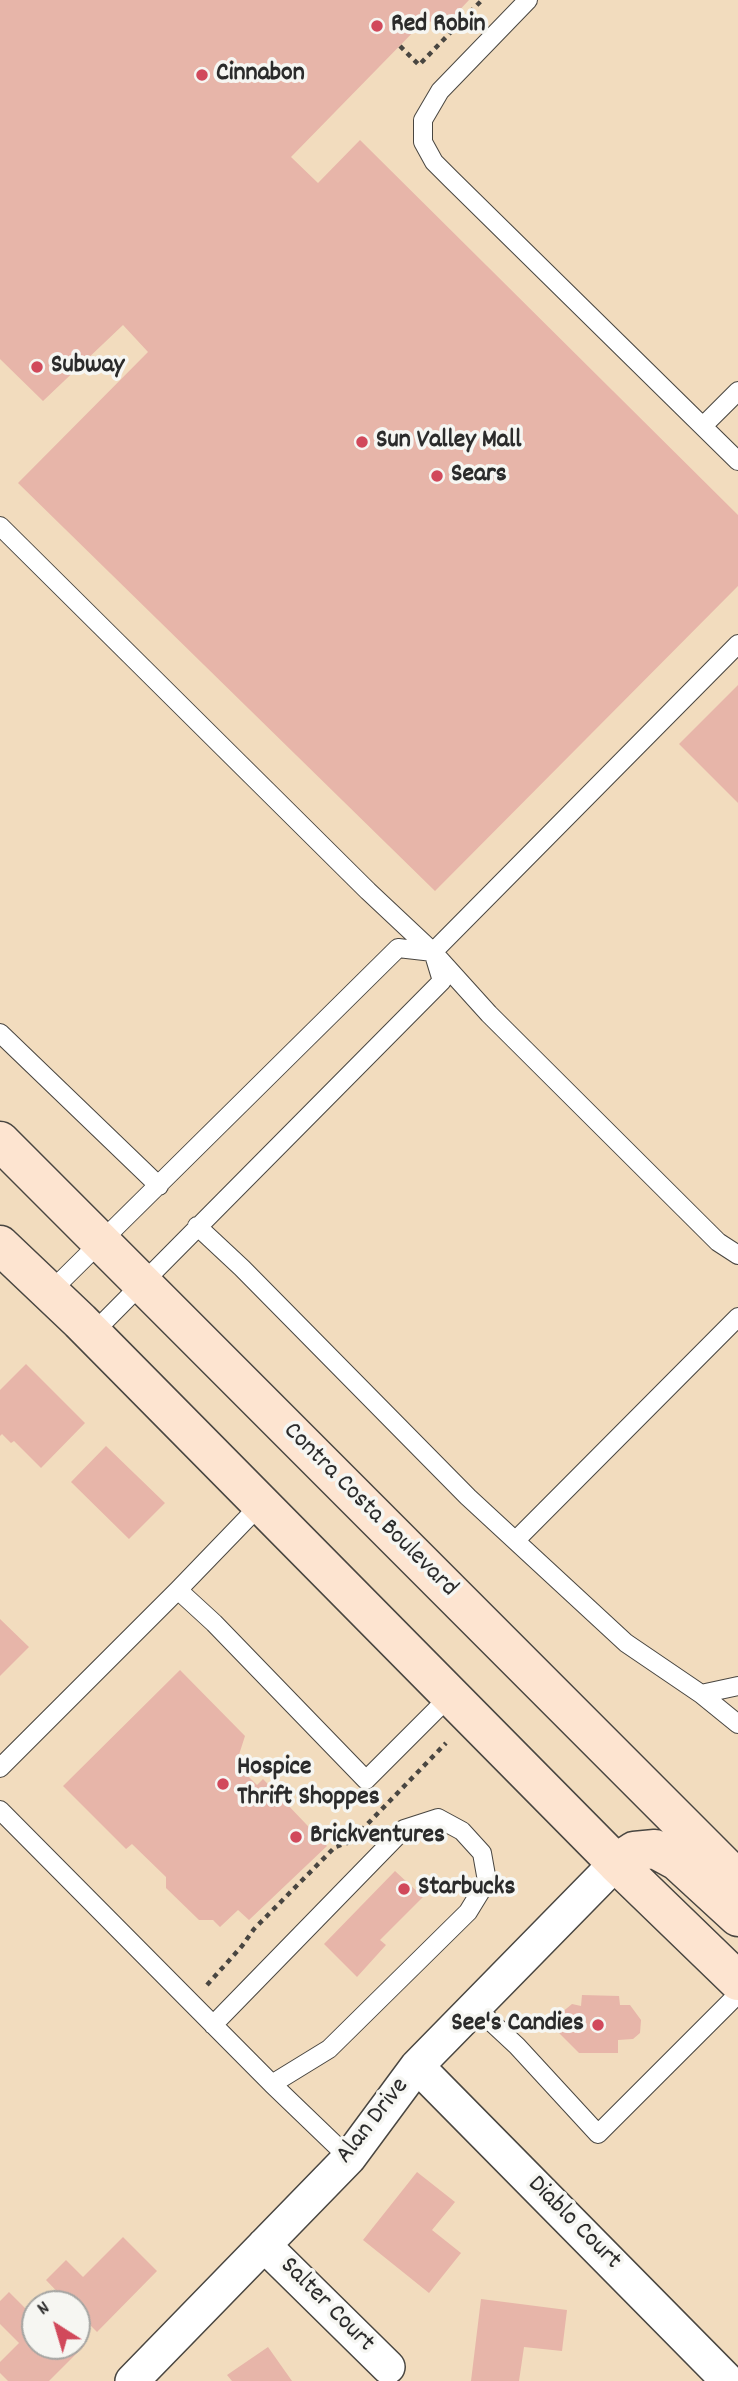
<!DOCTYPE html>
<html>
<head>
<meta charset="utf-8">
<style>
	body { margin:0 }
	#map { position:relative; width:738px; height:2381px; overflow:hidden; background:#f2dcbe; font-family:Dekko,sans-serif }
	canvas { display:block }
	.north { position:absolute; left:21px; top:2290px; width:70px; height:70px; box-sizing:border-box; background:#f6f6f2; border:2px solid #a5a5a2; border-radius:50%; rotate:323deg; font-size:19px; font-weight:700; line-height:28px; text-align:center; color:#2b2b2b }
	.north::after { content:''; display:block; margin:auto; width:24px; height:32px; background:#d1495b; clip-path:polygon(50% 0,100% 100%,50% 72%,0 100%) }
</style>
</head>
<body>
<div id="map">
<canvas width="738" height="2381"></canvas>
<div class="north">N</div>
</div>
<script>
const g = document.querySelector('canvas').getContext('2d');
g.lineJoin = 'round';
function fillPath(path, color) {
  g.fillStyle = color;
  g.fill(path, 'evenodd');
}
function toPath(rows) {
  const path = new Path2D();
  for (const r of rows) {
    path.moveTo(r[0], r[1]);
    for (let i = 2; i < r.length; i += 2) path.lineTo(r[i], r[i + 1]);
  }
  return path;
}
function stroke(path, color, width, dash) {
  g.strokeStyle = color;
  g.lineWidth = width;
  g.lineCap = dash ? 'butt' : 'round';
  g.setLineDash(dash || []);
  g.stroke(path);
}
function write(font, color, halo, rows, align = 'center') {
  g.font = font + ' Dekko,sans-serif';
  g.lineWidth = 7;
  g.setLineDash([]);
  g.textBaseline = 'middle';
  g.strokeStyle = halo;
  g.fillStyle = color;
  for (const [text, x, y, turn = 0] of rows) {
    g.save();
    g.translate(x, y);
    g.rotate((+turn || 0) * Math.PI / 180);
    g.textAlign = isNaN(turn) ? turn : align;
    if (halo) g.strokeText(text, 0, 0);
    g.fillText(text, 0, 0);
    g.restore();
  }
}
fillPath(toPath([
	[0,0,469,0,452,18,422,23,291,157,318,183,360,140,738,515,738,586,435,891,18,483,148,352,123,325,43,401,0,359],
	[738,685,738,803,679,744],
	[26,1364,85,1423,41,1468,14,1441,11,1443,2,1434,0,1436,0,1390],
	[106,1446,165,1503,129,1539,71,1482],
	[0,1619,29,1647,0,1676],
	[180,1670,245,1736,236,1764,257,1785,263,1779,327,1846,249,1920,238,1910,220,1927,213,1920,199,1920,166,1888,166,1877,132,1844,126,1849,63,1786],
	[395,1871,423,1897,380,1940,386,1945,357,1977,324,1944],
	[582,1995,619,1996,620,2005,630,2005,641,2020,640,2033,633,2039,618,2040,618,2053,579,2053,556,2030,555,2018,572,2004,581,2006],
	[417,2172,455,2202,432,2230,461,2253,429,2293,363,2240],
	[123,2237,157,2271,97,2332,77,2312,77,2304,69,2304,46,2280,66,2260,83,2277],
	[9,2292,35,2318,35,2346,77,2346,77,2336,85,2345,49,2381,8,2381,0,2373,0,2362,19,2343,0,2324,0,2301],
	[481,2299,567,2310,562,2351,524,2347,519,2381,471,2381],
	[268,2347,292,2381,232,2381,227,2375]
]), '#e7b5a9');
const service = toPath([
	[528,0,440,91,423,120,423,142,434,162,451,179,738,461],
	[703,426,738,391],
	[0,526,368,891,433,952,489,1014,718,1242,738,1255],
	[433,952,738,644],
	[0,1033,159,1186],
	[197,1226,242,1268,468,1497,626,1643,701,1694,738,1724],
	[50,1292,398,948,433,952],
	[92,1334,442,981,435,958],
	[516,1540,738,1317],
	[178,1590,214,1623,366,1780,451,1695],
	[701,1694,738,1686],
	[0,1768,178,1590,261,1504],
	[0,1810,272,2084,349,2158],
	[474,2006,517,2046,598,2134,738,1994],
	[213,2025,404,1829,438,1818,462,1831,482,1853,487,1881,468,1912,329,2049,272,2084]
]);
const minor = toPath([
	[417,2066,728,2381],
	[264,2245,388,2367],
	[132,2381,349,2158,417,2066,616,1863]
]);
const secondary = toPath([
	[0,1141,738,1880],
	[0,1245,80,1321,616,1863,738,1981],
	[616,1863,634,1851,655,1849,677,1861,738,1917]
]);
stroke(service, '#494641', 20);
stroke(minor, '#494641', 36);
stroke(secondary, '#494641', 41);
stroke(toPath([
	[400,46,419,65,482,0],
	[207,1985,242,1946,254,1929,335,1847,350,1842,446,1743]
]), '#494641', 4.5, [5, 5]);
stroke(service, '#fff', 18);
stroke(minor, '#fff', 33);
stroke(secondary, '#fde4d0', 38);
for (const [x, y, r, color] of [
	[377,26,7,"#d1495b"],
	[202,75,7,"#d1495b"],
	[37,367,7,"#d1495b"],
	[362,442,7,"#d1495b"],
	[437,476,7,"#d1495b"],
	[223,1784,7,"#d1495b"],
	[296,1837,7,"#d1495b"],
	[404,1889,7,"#d1495b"],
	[598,2025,7,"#d1495b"]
]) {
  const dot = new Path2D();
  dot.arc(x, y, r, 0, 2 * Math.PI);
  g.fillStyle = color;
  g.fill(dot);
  stroke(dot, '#f6f6f2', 2.5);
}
write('bold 26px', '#2b2b2b', '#f6f6f2', [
	["Red Robin",391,26],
	["Cinnabon",216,75],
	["Subway",51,367],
	["Sun Valley Mall",376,442],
	["Sears",451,476],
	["Hospice",237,1769],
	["Thrift Shoppes",237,1799],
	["Brickventures",310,1837],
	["Starbucks",418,1889],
	["See's Candies",584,2025,"right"]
], 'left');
write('26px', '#2b2b2b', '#f6f6f2', [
	["Contra Costa Boulevard",369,1511,45],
	["Alan Drive",374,2122,-52],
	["Diablo Court",573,2224,45],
	["Salter Court",326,2306,45]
]);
</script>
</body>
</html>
